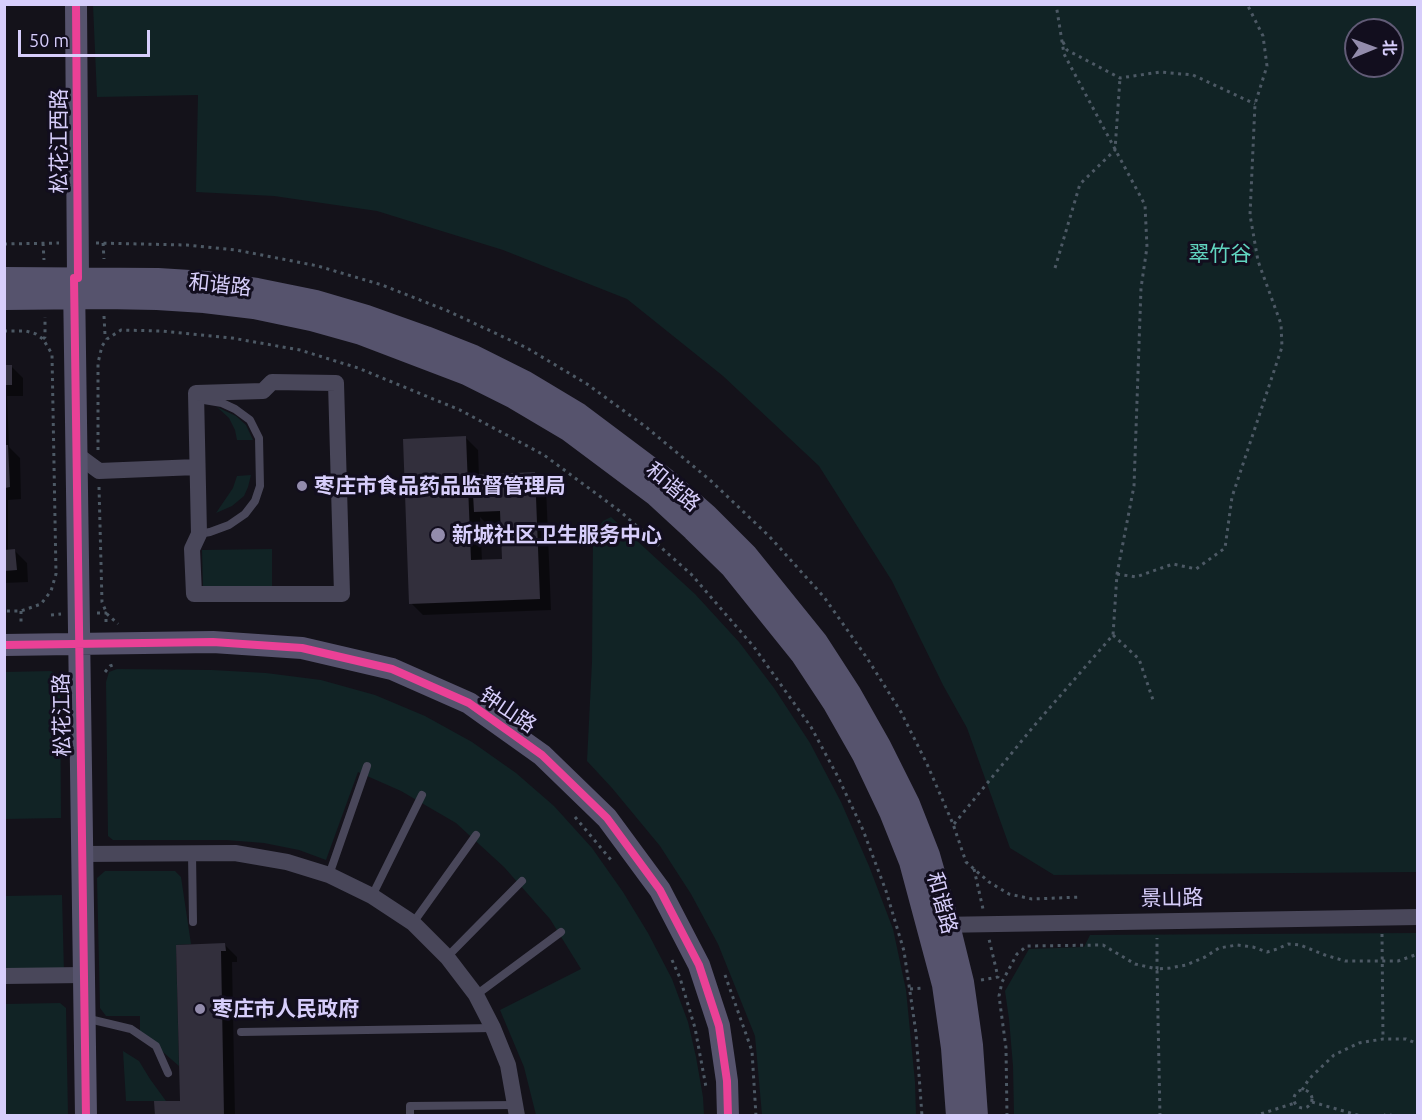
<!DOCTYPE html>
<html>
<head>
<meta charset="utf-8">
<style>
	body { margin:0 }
	#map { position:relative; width:1422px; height:1120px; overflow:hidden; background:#14121a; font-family:Ubuntu,"Noto Sans SC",sans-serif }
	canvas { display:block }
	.frame { position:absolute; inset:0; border:6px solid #d7cefb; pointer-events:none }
	.north { position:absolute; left:1344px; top:18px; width:60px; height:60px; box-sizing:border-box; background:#120e1e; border:2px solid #615b76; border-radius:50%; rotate:89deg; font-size:16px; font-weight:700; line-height:24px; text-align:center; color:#d7cefb }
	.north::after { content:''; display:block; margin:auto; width:21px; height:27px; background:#938cac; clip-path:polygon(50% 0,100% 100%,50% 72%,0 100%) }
	.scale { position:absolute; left:18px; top:30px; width:132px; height:27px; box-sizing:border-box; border:3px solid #d7cefb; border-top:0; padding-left:8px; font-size:18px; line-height:21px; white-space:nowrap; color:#d7cefb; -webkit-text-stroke:4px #120e1e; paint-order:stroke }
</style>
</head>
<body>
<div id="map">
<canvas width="1422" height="1120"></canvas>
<div class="frame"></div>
<div class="north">北</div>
<div class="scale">50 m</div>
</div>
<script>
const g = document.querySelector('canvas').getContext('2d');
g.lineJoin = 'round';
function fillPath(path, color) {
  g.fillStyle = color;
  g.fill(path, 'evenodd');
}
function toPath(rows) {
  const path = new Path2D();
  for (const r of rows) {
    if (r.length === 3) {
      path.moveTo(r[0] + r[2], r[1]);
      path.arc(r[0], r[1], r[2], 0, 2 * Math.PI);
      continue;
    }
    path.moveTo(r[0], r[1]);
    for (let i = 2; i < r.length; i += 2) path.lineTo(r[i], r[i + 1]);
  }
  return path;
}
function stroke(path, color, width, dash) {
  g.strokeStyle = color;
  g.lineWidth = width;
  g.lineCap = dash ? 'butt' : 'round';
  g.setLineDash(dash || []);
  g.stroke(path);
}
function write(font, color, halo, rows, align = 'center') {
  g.font = font + ' Ubuntu,"Noto Sans SC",sans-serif';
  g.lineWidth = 6;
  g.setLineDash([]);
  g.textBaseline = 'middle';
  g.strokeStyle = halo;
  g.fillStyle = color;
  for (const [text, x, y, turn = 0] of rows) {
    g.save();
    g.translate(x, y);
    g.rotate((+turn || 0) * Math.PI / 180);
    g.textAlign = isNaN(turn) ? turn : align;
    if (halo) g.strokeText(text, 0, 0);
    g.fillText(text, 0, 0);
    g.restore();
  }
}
fillPath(toPath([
	[93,5,1417,5,1417,872,1054,875,1010,848,967,728,943,685,892,581,819,466,723,376,627,299,503,250,377,211,274,196,196,192,198,95,97,97],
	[1356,30,1392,30,1392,66,1356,66],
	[217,407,236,416,246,425,253,440,237,440,235,430,229,418],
	[251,475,248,487,244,496,232,506,216,513,233,488,237,476],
	[611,517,695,594,739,642,774,688,810,743,841,802,869,866,893,929,906,990,915,1082,916,1115,762,1115,755,1036,718,944,691,894,660,846,612,788,587,761,592,662,593,535,603,521],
	[272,549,272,586,203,588,202,550],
	[117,669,212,670,266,673,321,680,375,695,425,716,472,742,516,773,554,806,592,848,623,892,648,933,672,979,688,1022,696,1057,703,1097,704,1115,536,1115,524,1067,500,1010,581,969,550,919,504,867,456,823,401,791,358,772,326,860,299,850,264,843,226,840,113,840,108,836,106,682,109,672],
	[51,671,60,676,61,818,5,819,5,672],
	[105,871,175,871,181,877,191,944,176,945,179,1066,156,1046,140,1035,140,1016,106,1016,100,1008,97,878],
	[62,895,64,973,5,974,4,896],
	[1417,933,1417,1115,1014,1115,1013,1066,1009,1019,1005,991,1029,949,1084,947,1090,935],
	[60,1003,66,1008,68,1115,5,1115,5,1004],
	[123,1051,139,1061,150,1079,166,1101,126,1101]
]), '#112325');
fillPath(toPath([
	[11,366,23,378,23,396,7,396,9,447,20,458,21,499,8,500,8,551,15,551,27,563,28,582,4,583,4,367],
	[466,438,478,450,479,476,534,474,546,486,551,610,423,615,411,603],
	[480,517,487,524,502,523,504,560,482,561],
	[224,944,237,957,237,962,232,962,235,1116,156,1116,181,1102,178,946]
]), '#0007');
fillPath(toPath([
	[4,365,12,365,12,385,4,385],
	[466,436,471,560,502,559,500,511,474,512,472,475,535,472,540,599,409,604,403,439],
	[5,445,8,445,10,487,5,488],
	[15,549,17,570,4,571,4,550],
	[225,943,226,951,221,951,224,1116,155,1116,154,1101,180,1101,176,945]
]), '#322f3c');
stroke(toPath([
	[1063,42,1067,50,1120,78,1160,72,1193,75,1255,104],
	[43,243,44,260],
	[96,243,187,245,236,250,318,266,382,285,448,311,527,348,587,384,646,427,710,480,769,536,824,597,867,658,901,712,927,764,953,824,966,862,989,882,1009,894,1032,899,1081,897],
	[103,243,104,259],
	[4,244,59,243],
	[1055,268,1080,184,1115,150,1120,78],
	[104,316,105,335,107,339],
	[4,331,26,331,36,334,43,339,52,354,56,574,51,591,41,604,21,611,4,611],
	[43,339,45,337,45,317],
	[98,450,98,363,102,346,107,339,121,330,161,331,232,338,300,350,358,368,460,410,544,455,621,512,691,574,754,647,811,727,838,777,863,830,886,891,904,951,916,1033,922,1116],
	[99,487,102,602,107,614,118,624],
	[1117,574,1136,577,1173,564,1196,569,1225,548,1232,497,1282,347,1281,324,1258,261,1250,215,1255,104,1267,66,1263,36,1247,4],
	[21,611,21,624],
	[97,613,106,613,106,625],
	[51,615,61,614],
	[1113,635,1139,659,1153,700],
	[105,672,110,666,116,664],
	[575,817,611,860],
	[954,824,1033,727,1113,635,1117,574,1134,486,1141,288,1147,247,1145,205,1064,54,1056,4],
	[974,869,983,909],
	[1382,934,1383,1039],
	[672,960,680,978,695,1028,706,1087],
	[725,975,752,1051,756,1116],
	[981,980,998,977,989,939],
	[910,989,923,988],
	[1303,1099,9],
	[1302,1090,1309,1079,1334,1055,1359,1043,1383,1039,1406,1039,1418,1044],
	[1312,1102,1361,1116],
	[1007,1116,1006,1048,999,996,1002,982,1017,954,1027,946,1103,945,1135,964,1157,969,1157,938],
	[1160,1116,1157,969,1170,968,1186,965,1205,957,1219,948,1237,945,1253,947,1267,952,1277,949,1288,944,1300,945,1325,955,1345,961,1398,961,1418,954],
	[1254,1116,1295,1103],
	[1383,1116,1387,1114,1394,1116]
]), '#4d5965', 3, [3, 4.5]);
stroke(toPath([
	[198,399,222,403,235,409,250,420,259,438,260,486,255,501,245,514,229,525,210,532,199,534],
	[192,853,193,922],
	[329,875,367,766],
	[372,896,422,795],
	[413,923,476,835],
	[447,957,522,881],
	[476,995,561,932],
	[85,1018,131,1029,156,1046,168,1073],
	[241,1032,493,1028],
	[410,1116,410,1106,516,1105]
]), '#49475a', 8);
stroke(toPath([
	[272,382,336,383,342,594,194,594,192,549,199,534,196,393,263,391,272,382],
	[76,454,99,471,197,467],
	[82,854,235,853,287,862,329,875,372,896,413,923,447,957,476,995,493,1028,508,1065,517,1116],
	[938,925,1418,917],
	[4,976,84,975]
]), '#49475a', 16);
stroke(toPath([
	[76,4,78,278],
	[4,278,158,279,206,282,257,289,316,301,367,316,426,337,474,356,524,381,579,414,667,480,707,515,746,554,817,642,850,693,880,746,909,804,929,855,949,925,963,982,972,1045,977,1116],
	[74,282,86,1116],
	[4,299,104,298,157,299,204,302,254,308,311,320,361,334,466,374,514,398,568,430,655,495,693,530,731,567,801,654,834,704,863,755,890,812,910,862,943,985,952,1048,957,1116],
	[4,645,213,642,302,648,392,669,469,703,542,755,607,818,660,890,699,965,719,1026,727,1081,728,1116]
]), '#56536d', 22);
stroke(toPath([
	[76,4,78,278],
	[74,278,86,1116],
	[4,645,213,642,302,648,392,669,469,703,542,755,607,818,660,890,699,965,719,1026,727,1081,728,1116]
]), '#ea4096', 8);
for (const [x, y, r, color] of [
	[302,486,6,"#938cac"],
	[438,535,8,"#938cac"],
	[200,1009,6,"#938cac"]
]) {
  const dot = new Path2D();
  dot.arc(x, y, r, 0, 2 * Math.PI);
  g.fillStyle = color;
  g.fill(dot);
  stroke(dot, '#120e1e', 2);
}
write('21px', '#d7cefb', '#120e1e', [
	["松花江西路",59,141,-90],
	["和谐路",220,285,6],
	["和谐路",673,487,40],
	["钟山路",508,710,34],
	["松花江路",62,715,-91],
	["景山路",1172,898,-1],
	["和谐路",942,903,75]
]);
write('21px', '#61d5c0', '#120e1e', [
	["翠竹谷",1220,254]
]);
write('bold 21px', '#d7cefb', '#120e1e', [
	["枣庄市食品药品监督管理局",314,486],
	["新城社区卫生服务中心",452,535],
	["枣庄市人民政府",212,1009]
], 'left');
</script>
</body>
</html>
